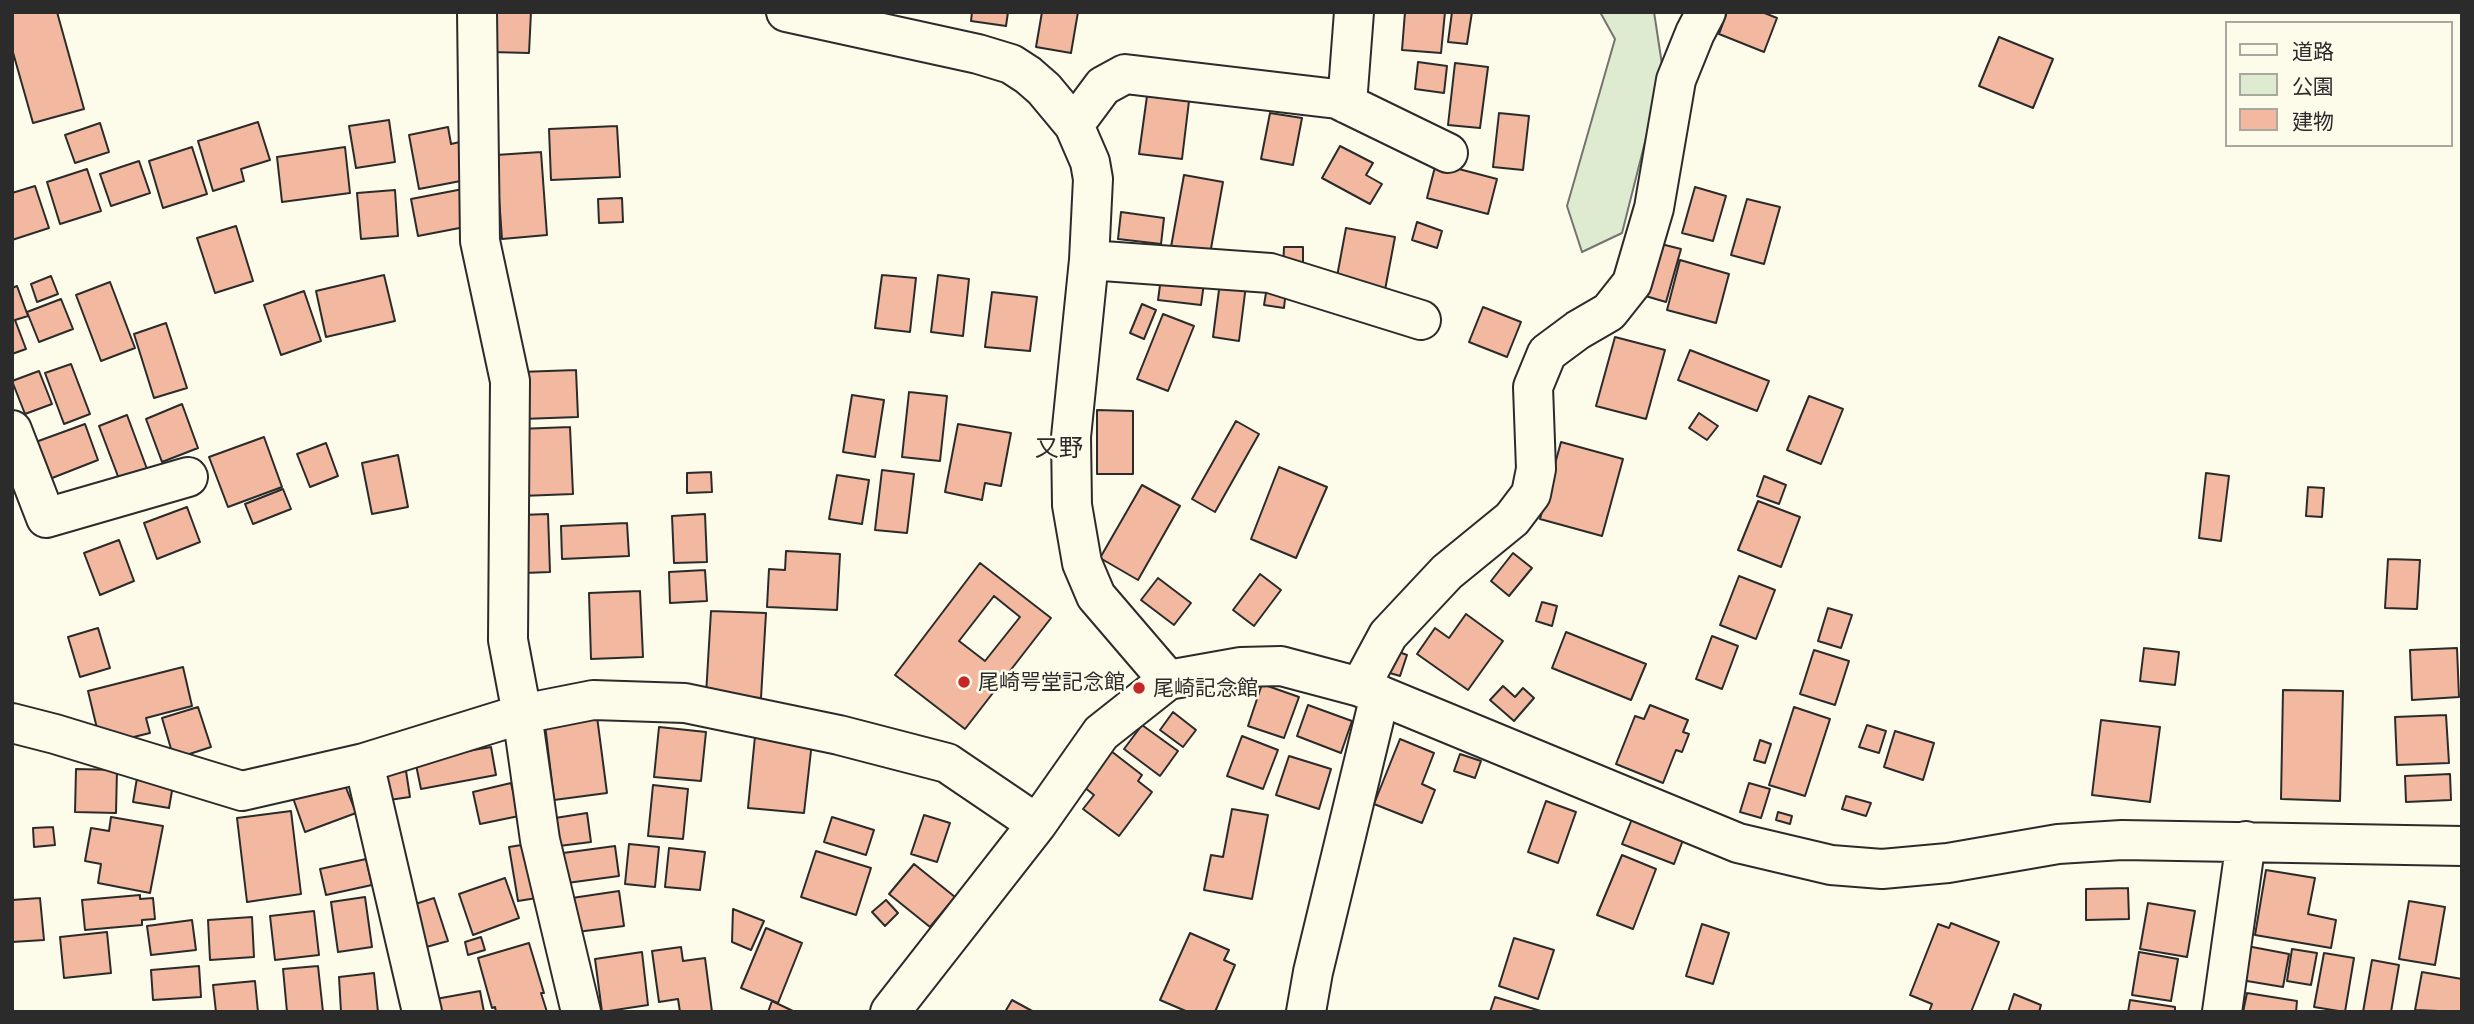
<!DOCTYPE html>
<html>
<head>
<meta charset="utf-8">
<style>
	body { margin:0 }
	#map { position:relative; width:2474px; height:1024px; overflow:hidden; background:#fdfbea; font-family:"Exo 2","Noto Sans JP",sans-serif }
	canvas { display:block }
	.frame { position:absolute; inset:0; border:14px solid #2b2b2b; pointer-events:none }
	.legend { position:absolute; left:2225px; top:21px; width:228px; height:126px; box-sizing:border-box; background:#fdfbea; border:2px solid #a9a89e; margin:0; padding:9px 12px; list-style:none; font-size:21px; color:#2b2b2b }
	.legend li { display:flex; align-items:center; gap:14px; height:35px }
	.legend b { width:35px; border:2px solid #a9a89e }
</style>
</head>
<body>
<div id="map">
<canvas width="2474" height="1024"></canvas>
<div class="frame"></div>
<ul class="legend">
<li><b style="height:9px;background:#fdfbea"></b>道路</li>
<li><b style="height:19px;background:#deebd1"></b>公園</li>
<li><b style="height:19px;background:#f2b8a0"></b>建物</li>
</ul>
</div>
<script>
const g = document.querySelector('canvas').getContext('2d');
g.lineJoin = 'round';
function fillPath(path, color) {
  g.fillStyle = color;
  g.fill(path, 'evenodd');
}
function toPath(rows) {
  const path = new Path2D();
  for (const r of rows) {
    path.moveTo(r[0], r[1]);
    for (let i = 2; i < r.length; i += 2) path.lineTo(r[i], r[i + 1]);
  }
  return path;
}
function stroke(path, color, width, dash) {
  g.strokeStyle = color;
  g.lineWidth = width;
  g.lineCap = dash ? 'butt' : 'round';
  g.setLineDash(dash || []);
  g.stroke(path);
}
function write(font, color, halo, rows, align = 'center') {
  g.font = font + ' "Exo 2","Noto Sans JP",sans-serif';
  g.lineWidth = 5;
  g.setLineDash([]);
  g.textBaseline = 'middle';
  g.strokeStyle = halo;
  g.fillStyle = color;
  for (const [text, x, y, turn = 0] of rows) {
    g.save();
    g.translate(x, y);
    g.rotate((+turn || 0) * Math.PI / 180);
    g.textAlign = isNaN(turn) ? turn : align;
    if (halo) g.strokeText(text, 0, 0);
    g.fillText(text, 0, 0);
    g.restore();
  }
}
const green = toPath([
	[1600,12,1654,12,1663,71,1622,233,1582,252,1567,206,1615,39,1600,12]
]);
fillPath(green, '#deebd1');
stroke(green, '#74746e', 2);
const building = toPath([
	[57,12,84,109,33,123,12,49,12,13,57,12],
	[492,12,531,12,529,53,491,52,492,12],
	[972,12,1008,12,1006,26,971,21,972,12],
	[1042,12,1078,12,1071,53,1036,47,1042,12],
	[1405,12,1445,12,1441,53,1402,50,1405,12],
	[1452,12,1472,12,1467,44,1448,42,1452,12],
	[1727,12,1762,12,1777,18,1764,52,1719,34,1727,12],
	[1999,37,2053,59,2033,108,1979,86,1999,37],
	[1418,62,1447,66,1444,93,1415,89,1418,62],
	[1455,63,1488,67,1480,128,1448,125,1455,63],
	[1147,96,1189,101,1182,159,1139,154,1147,96],
	[1270,113,1302,118,1293,165,1261,159,1270,113],
	[1499,113,1529,116,1523,170,1493,167,1499,113],
	[389,120,395,162,356,168,349,126,389,120],
	[258,122,270,160,241,169,244,181,213,191,198,141,258,122],
	[100,123,109,152,75,163,65,135,100,123],
	[617,126,620,177,551,180,549,129,617,126],
	[448,127,451,144,464,141,471,179,419,189,409,135,448,127],
	[1340,146,1373,163,1366,175,1382,184,1370,204,1322,178,1340,146],
	[192,147,207,194,163,208,149,161,192,147],
	[345,147,350,193,282,202,277,157,345,147],
	[541,152,547,235,502,239,496,155,541,152],
	[139,161,150,193,111,206,100,174,139,161],
	[1436,163,1497,179,1488,214,1427,198,1436,163],
	[87,169,101,211,60,224,47,182,87,169],
	[1184,175,1223,182,1210,254,1171,247,1184,175],
	[35,186,49,228,12,240,12,193,35,186],
	[1695,187,1726,196,1713,241,1682,233,1695,187],
	[463,189,470,226,418,236,411,199,463,189],
	[395,190,398,236,361,239,357,193,395,190],
	[622,198,623,222,599,223,598,199,622,198],
	[1747,199,1780,207,1764,264,1731,255,1747,199],
	[1121,212,1164,218,1161,244,1118,239,1121,212],
	[1417,222,1442,231,1437,248,1412,240,1417,222],
	[236,226,253,281,215,293,197,238,236,226],
	[1346,228,1395,237,1385,290,1336,282,1346,228],
	[1657,243,1681,249,1666,302,1642,295,1657,243],
	[1284,247,1303,247,1303,272,1283,271,1284,247],
	[1680,260,1729,274,1716,323,1667,310,1680,260],
	[384,275,395,321,326,337,316,291,384,275],
	[882,275,916,278,910,332,875,328,882,275],
	[938,275,969,279,963,336,931,332,938,275],
	[51,276,58,294,37,302,31,284,51,276],
	[1161,278,1204,283,1201,305,1158,300,1161,278],
	[110,282,135,348,101,361,76,295,110,282],
	[1220,282,1246,285,1239,341,1213,337,1220,282],
	[17,286,28,316,15,320,26,349,12,354,12,288,17,286],
	[1267,287,1286,290,1284,308,1264,305,1267,287],
	[304,291,321,341,281,355,264,305,304,291],
	[992,292,1037,297,1030,351,985,347,992,292],
	[61,299,73,329,39,342,27,312,61,299],
	[1142,304,1156,310,1144,339,1130,333,1142,304],
	[1483,307,1521,322,1507,357,1469,342,1483,307],
	[1163,314,1194,326,1168,391,1137,379,1163,314],
	[166,323,187,388,154,398,134,334,166,323],
	[1615,337,1665,350,1646,419,1596,406,1615,337],
	[1690,350,1769,381,1757,411,1678,380,1690,350],
	[71,364,90,414,64,424,45,373,71,364],
	[576,370,578,417,522,419,520,372,576,370],
	[39,371,52,404,25,414,12,381,39,371],
	[909,392,947,396,940,461,902,457,909,392],
	[852,395,884,400,875,457,843,452,852,395],
	[1809,396,1843,409,1821,464,1787,450,1809,396],
	[182,404,198,448,162,462,146,419,182,404],
	[1097,410,1133,411,1133,474,1097,474,1097,410],
	[1699,413,1718,426,1707,440,1689,428,1699,413],
	[127,415,147,469,119,479,99,426,127,415],
	[1236,421,1259,434,1215,512,1192,499,1236,421],
	[85,424,98,460,47,480,33,443,85,424],
	[958,424,1011,433,1001,486,985,483,982,500,945,492,958,424],
	[570,427,573,494,521,496,518,429,570,427],
	[264,437,282,487,228,507,209,457,264,437],
	[1561,442,1623,459,1602,536,1540,519,1561,442],
	[326,443,338,476,310,487,297,454,326,443],
	[398,455,408,507,372,514,362,463,398,455],
	[1279,467,1327,487,1296,558,1251,539,1279,467],
	[882,470,914,474,907,533,875,530,882,470],
	[711,472,712,492,687,493,687,473,711,472],
	[2206,473,2229,476,2221,541,2199,538,2206,473],
	[837,475,869,480,862,524,829,519,837,475],
	[1764,476,1786,485,1779,504,1757,496,1764,476],
	[1142,485,1180,506,1138,580,1100,558,1142,485],
	[2308,487,2324,488,2322,517,2306,516,2308,487],
	[283,489,291,509,253,524,245,504,283,489],
	[1758,501,1800,517,1781,567,1738,550,1758,501],
	[187,507,200,542,157,559,144,523,187,507],
	[548,514,550,572,524,573,521,515,548,514],
	[705,514,707,562,674,563,672,516,705,514],
	[627,523,629,556,562,559,561,526,627,523],
	[119,540,134,581,100,595,84,553,119,540],
	[786,551,840,554,837,610,767,607,769,569,785,570,786,551],
	[1513,553,1532,568,1509,596,1491,581,1513,553],
	[2388,559,2420,560,2417,609,2385,608,2388,559],
	[980,563,1051,618,965,729,895,675,980,563],
	[994,596,1020,617,985,661,959,641,994,596],
	[705,570,707,601,670,603,669,572,705,570],
	[1260,574,1281,590,1254,626,1233,610,1260,574],
	[1739,576,1775,590,1756,639,1720,625,1739,576],
	[1158,578,1191,603,1174,625,1141,600,1158,578],
	[640,591,643,657,591,659,589,593,640,591],
	[1542,602,1557,606,1552,626,1536,621,1542,602],
	[1828,608,1852,615,1841,648,1818,641,1828,608],
	[711,611,766,613,761,698,706,695,711,611],
	[1466,614,1503,641,1468,690,1417,654,1435,628,1449,638,1466,614],
	[98,628,110,668,80,677,68,637,98,628],
	[1566,632,1646,664,1631,700,1552,668,1566,632],
	[1712,636,1738,646,1722,689,1696,679,1712,636],
	[2144,648,2179,652,2175,685,2140,681,2144,648],
	[2457,648,2459,697,2412,700,2410,650,2457,648],
	[1391,649,1407,655,1400,676,1383,671,1391,649],
	[1814,650,1849,661,1835,705,1800,694,1814,650],
	[183,667,192,706,146,718,150,733,101,745,88,691,183,667],
	[1262,684,1299,697,1284,738,1248,726,1262,684],
	[1503,686,1515,697,1523,688,1534,698,1514,721,1490,700,1503,686],
	[2283,690,2343,691,2340,801,2281,799,2283,690],
	[1308,705,1352,721,1341,753,1297,736,1308,705],
	[1650,705,1688,720,1683,732,1689,734,1682,752,1676,750,1663,783,1616,764,1635,716,1644,719,1650,705],
	[198,707,211,747,174,759,162,718,198,707],
	[1794,707,1830,719,1805,796,1769,785,1794,707],
	[596,709,607,793,554,800,544,716,596,709],
	[1173,712,1196,730,1183,747,1160,730,1173,712],
	[2446,715,2449,763,2397,765,2395,717,2446,715],
	[2101,720,2160,727,2150,802,2092,795,2101,720],
	[1142,725,1178,751,1160,776,1124,749,1142,725],
	[1867,725,1886,731,1879,753,1859,747,1867,725],
	[659,727,706,732,701,781,654,777,659,727],
	[1895,731,1934,743,1923,780,1884,767,1895,731],
	[755,736,812,742,804,813,748,808,755,736],
	[1242,736,1278,750,1263,789,1227,776,1242,736],
	[1400,739,1434,753,1422,784,1435,790,1422,823,1374,804,1400,739],
	[1760,740,1771,744,1765,763,1754,760,1760,740],
	[491,747,496,775,421,789,415,760,491,747],
	[1111,751,1142,775,1138,781,1152,792,1119,836,1083,809,1094,795,1084,787,1111,751],
	[1460,754,1481,761,1475,778,1454,771,1460,754],
	[1289,756,1331,769,1319,809,1276,795,1289,756],
	[76,769,117,770,116,813,75,812,76,769],
	[406,771,410,797,382,801,378,775,406,771],
	[2450,774,2451,800,2406,802,2405,776,2450,774],
	[137,778,173,785,169,808,133,802,137,778],
	[343,780,356,813,305,832,293,798,343,780],
	[511,783,519,816,480,824,473,792,511,783],
	[1749,783,1770,789,1761,818,1740,812,1749,783],
	[653,785,688,789,683,839,648,836,653,785],
	[1846,796,1871,803,1866,816,1842,809,1846,796],
	[1546,801,1576,812,1558,863,1528,852,1546,801],
	[1232,809,1268,815,1252,899,1204,890,1211,855,1223,857,1232,809],
	[291,811,301,894,247,902,237,818,291,811],
	[1778,812,1792,816,1790,824,1776,820,1778,812],
	[587,813,591,842,559,846,555,818,587,813],
	[924,815,950,823,937,862,911,854,924,815],
	[111,817,163,826,150,893,98,883,101,864,85,861,91,828,109,831,111,817],
	[832,817,874,830,866,855,824,842,832,817],
	[1632,819,1683,840,1674,864,1622,844,1632,819],
	[53,827,55,845,34,847,33,828,53,827],
	[534,843,543,897,518,901,509,847,534,843],
	[629,844,659,847,655,887,625,884,629,844],
	[615,846,619,876,567,883,563,853,615,846],
	[669,848,705,852,700,890,665,887,669,848],
	[816,851,871,868,856,915,801,897,816,851],
	[1622,855,1656,869,1633,929,1597,915,1622,855],
	[366,859,372,885,326,895,320,869,366,859],
	[914,864,955,897,930,927,889,894,914,864],
	[2266,870,2315,878,2308,914,2336,920,2331,948,2255,935,2266,870],
	[505,878,519,918,473,935,459,894,505,878],
	[2128,888,2129,919,2086,920,2086,889,2128,888],
	[619,891,624,926,577,932,572,898,619,891],
	[140,895,140,899,153,898,155,919,142,920,142,925,85,930,82,900,140,895],
	[365,897,372,947,338,952,331,902,365,897],
	[40,898,44,940,12,942,12,900,40,898],
	[434,898,448,941,419,949,406,907,434,898],
	[886,900,898,913,885,926,872,912,886,900],
	[2409,901,2445,907,2435,965,2399,959,2409,901],
	[2148,903,2195,911,2187,957,2140,949,2148,903],
	[733,909,764,921,751,950,732,942,733,909],
	[314,911,319,955,275,960,270,916,314,911],
	[252,917,254,957,210,960,208,920,252,917],
	[192,920,196,950,151,955,147,926,192,920],
	[1951,923,1999,942,1971,1012,1929,1012,1932,1004,1910,995,1938,924,1949,928,1951,923],
	[1702,924,1729,933,1713,984,1686,976,1702,924],
	[766,928,802,943,778,1003,741,988,766,928],
	[107,932,111,973,64,978,60,937,107,932],
	[1190,933,1229,950,1224,960,1235,965,1215,1012,1188,1012,1160,1000,1190,933],
	[481,937,485,950,468,955,465,942,481,937],
	[1514,938,1554,950,1538,999,1499,986,1514,938],
	[529,943,544,993,541,993,547,1012,496,1012,495,1007,492,1008,478,958,529,943],
	[2247,946,2289,954,2283,987,2241,980,2247,946],
	[681,947,683,961,705,958,712,1012,680,1012,678,999,659,1002,652,951,681,947],
	[2292,949,2317,953,2311,985,2287,981,2292,949],
	[642,952,648,1005,602,1012,595,959,642,952],
	[2139,952,2178,959,2171,1001,2132,995,2139,952],
	[2324,953,2354,958,2345,1012,2314,1007,2324,953],
	[2372,960,2399,965,2391,1012,2363,1012,2372,960],
	[199,966,201,997,153,1000,151,970,199,966],
	[318,966,323,1012,287,1012,283,969,318,966],
	[2422,972,2462,979,2462,1012,2415,1010,2422,972],
	[374,973,378,1012,341,1012,339,977,374,973],
	[255,981,258,1012,216,1012,213,985,255,981],
	[480,991,484,1012,432,1012,430,1000,480,991],
	[2247,993,2297,1001,2296,1012,2243,1012,2247,993],
	[2014,994,2041,1005,2039,1012,2008,1012,2014,994],
	[1495,997,1544,1012,1490,1012,1495,997],
	[1012,1000,1034,1012,1005,1012,1012,1000],
	[2130,1000,2175,1007,2175,1012,2128,1012,2130,1000],
	[772,1001,795,1012,768,1012,772,1001]
]);
fillPath(building, '#f2b8a0');
stroke(building, '#2b2b2b', 2);
const minor = toPath([
	[477,12,480,241,510,381,508,640,522,714,540,840,581,1012],
	[786,12,978,54,1011,64,1028,75,1044,89,1074,125,1090,162,1093,179,1089,260,1071,437,1072,505,1082,563,1096,596,1168,680],
	[1347,104,1354,12],
	[1074,125,1103,86,1125,74,1337,99,1448,153],
	[1089,260,1270,273,1421,320],
	[12,430,46,518,188,477],
	[1360,687,1388,635,1447,572,1512,519,1531,494,1536,469,1533,387,1547,353,1578,330,1609,312,1632,283,1654,208,1676,80,1695,33,1706,12],
	[12,723,55,734,242,791,364,763],
	[422,1012,364,763,522,714,593,700,685,703,839,735,947,763,1037,824],
	[890,1012,1037,824,1101,733,1168,680,1241,667,1281,666,1360,687,1738,843,1831,865,1882,869,1948,863,2058,844,2122,840,2462,846],
	[1306,1012,1313,972,1380,695],
	[2222,1012,2246,841]
]);
stroke(minor, '#2b2b2b', 42);
stroke(minor, '#fdfbea', 38);
for (const [x, y, r, color] of [
	[964,682,7,"#c62828"],
	[1139,688,7,"#c62828"]
]) {
  const dot = new Path2D();
  dot.arc(x, y, r, 0, 2 * Math.PI);
  g.fillStyle = color;
  g.fill(dot);
  stroke(dot, '#fdfbea', 2.5);
}
write('21px', '#2b2b2b', '#fdfbea', [
	["尾崎咢堂記念館",978,682],
	["尾崎記念館",1153,688]
], 'left');
write('24px', '#2b2b2b', '#fdfbea', [
	["又野",1059,448]
]);
</script>
</body>
</html>
